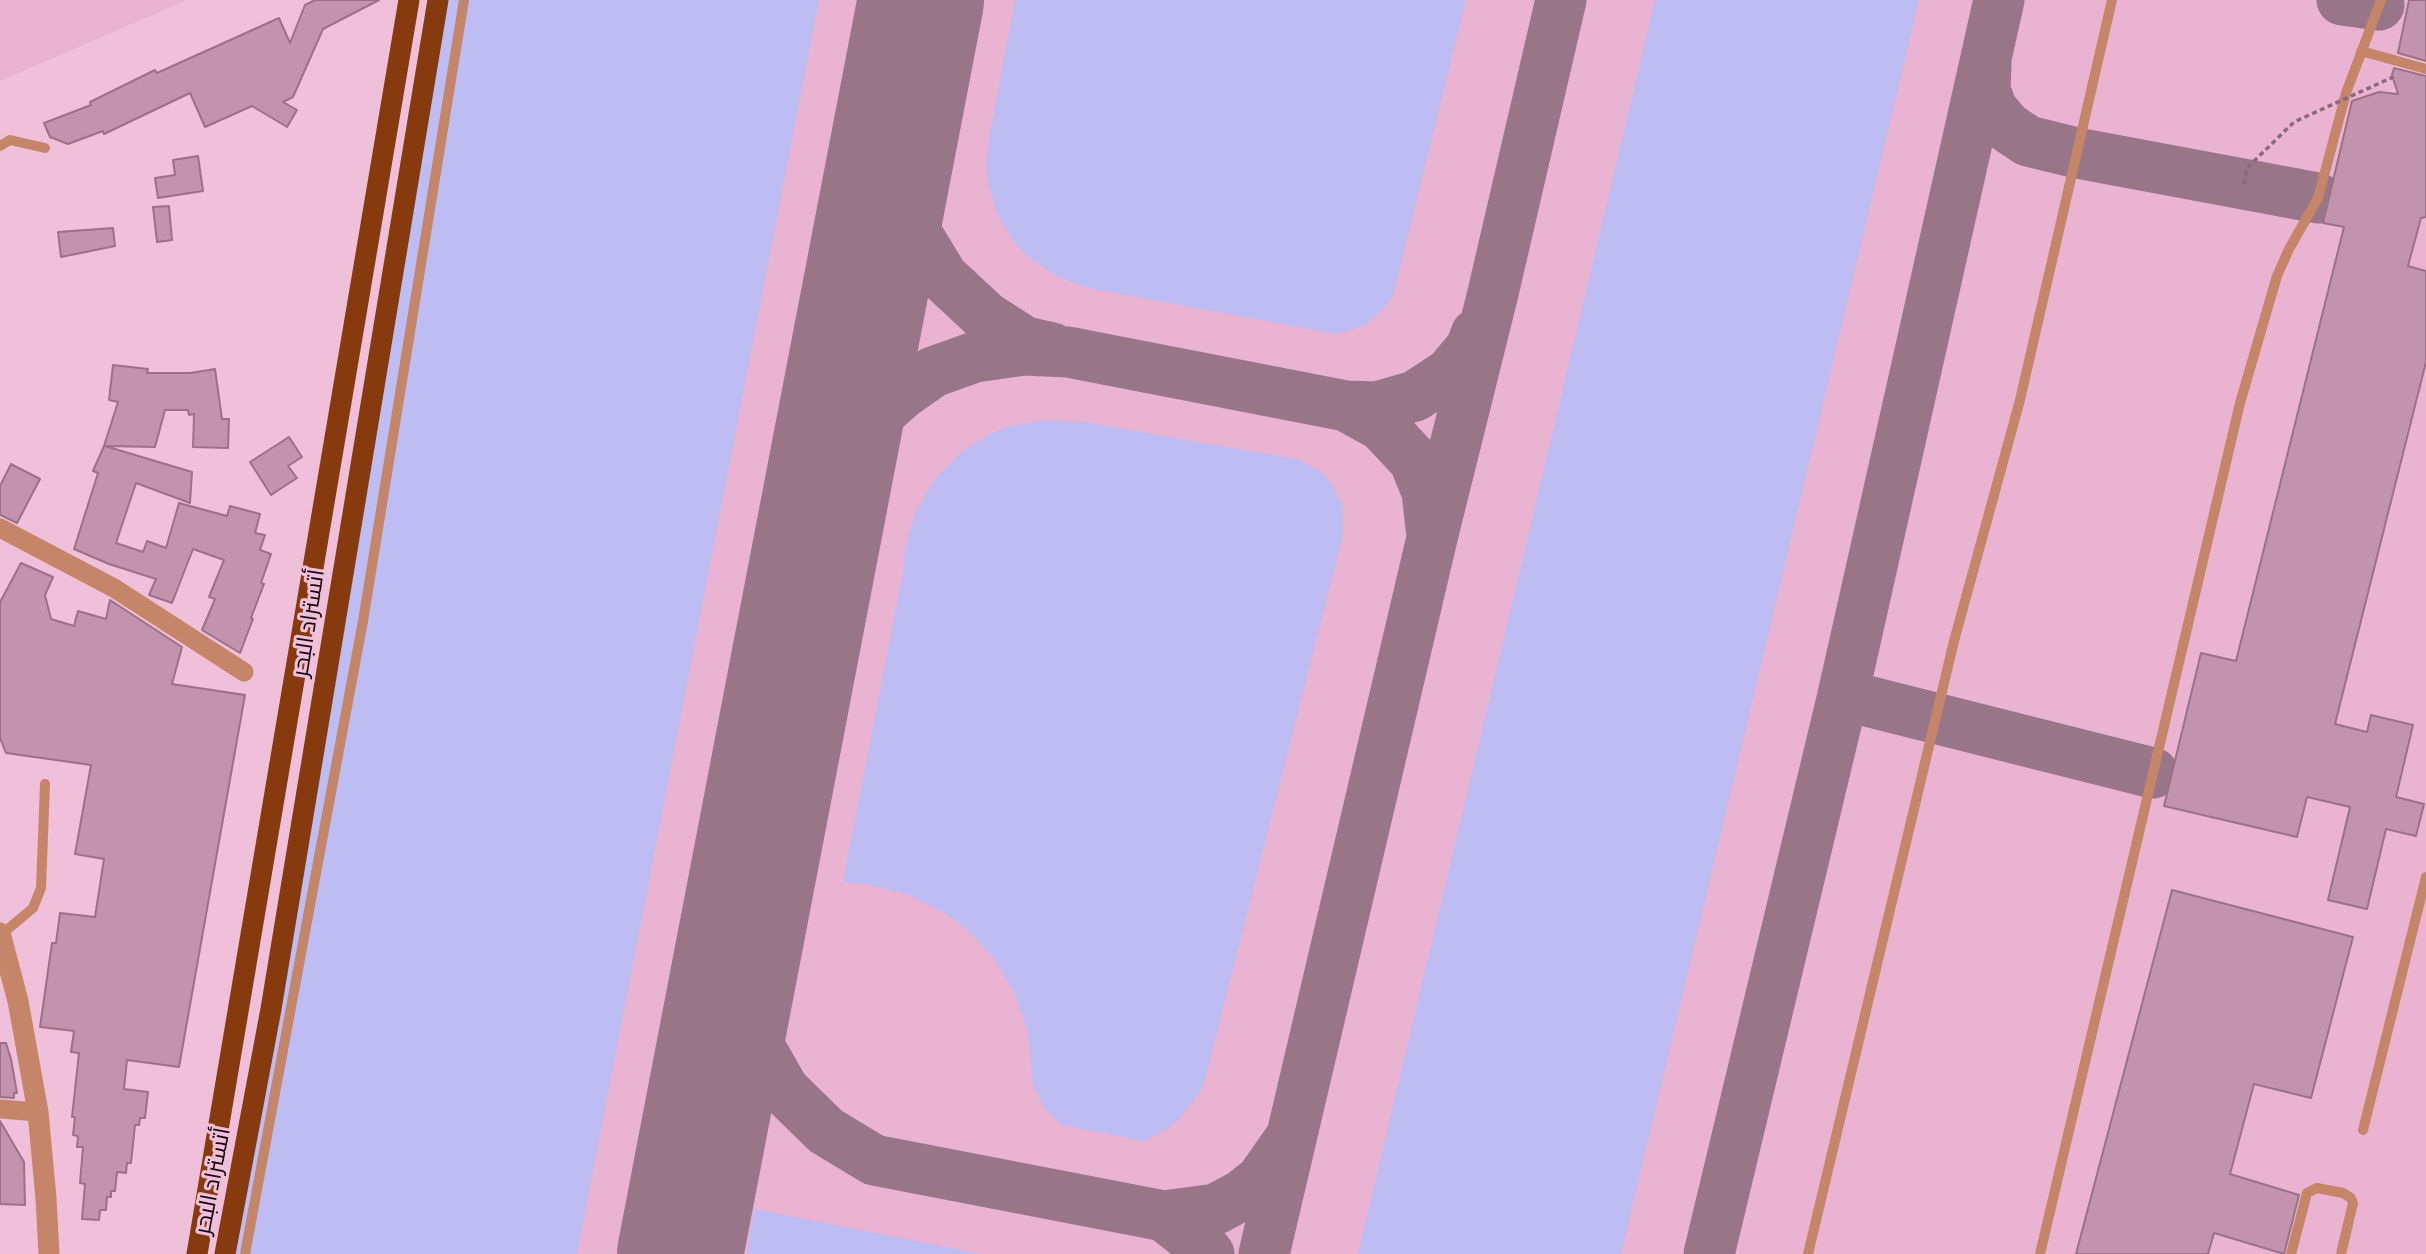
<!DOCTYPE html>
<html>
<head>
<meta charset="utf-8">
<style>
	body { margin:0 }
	canvas { display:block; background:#f0c0da }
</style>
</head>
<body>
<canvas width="2426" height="1254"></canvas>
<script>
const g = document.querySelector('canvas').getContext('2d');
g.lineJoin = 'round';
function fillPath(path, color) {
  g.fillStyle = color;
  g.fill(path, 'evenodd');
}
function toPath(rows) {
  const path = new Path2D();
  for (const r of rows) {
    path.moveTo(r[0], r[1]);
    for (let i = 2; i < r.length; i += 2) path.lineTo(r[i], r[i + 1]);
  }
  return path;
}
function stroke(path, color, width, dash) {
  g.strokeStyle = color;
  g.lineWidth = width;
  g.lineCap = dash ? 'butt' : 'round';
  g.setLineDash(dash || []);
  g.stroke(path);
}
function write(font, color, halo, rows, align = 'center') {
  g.font = font + ' "Exo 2",Cairo,sans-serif';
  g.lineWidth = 6;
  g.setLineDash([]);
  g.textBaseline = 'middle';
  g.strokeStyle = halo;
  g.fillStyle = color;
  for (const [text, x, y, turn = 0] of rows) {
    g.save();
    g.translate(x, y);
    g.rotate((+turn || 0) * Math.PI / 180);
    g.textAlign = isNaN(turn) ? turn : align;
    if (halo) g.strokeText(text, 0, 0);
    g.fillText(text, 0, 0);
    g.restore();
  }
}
fillPath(toPath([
	[0,0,188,0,0,81],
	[452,0,2426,0,2426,62,2397,55,2392,74,2395,84,2391,93,2386,93,2426,150,2426,1254,237,1254]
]), '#eab3d1');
fillPath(toPath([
	[448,0,819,0,577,1254,227,1254],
	[1015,0,1466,0,1393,296,1387,305,1372,320,1361,327,1336,334,1089,288,1056,276,1027,256,1015,243,997,214,988,182,986,166,990,133],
	[1655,0,1919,0,1621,1254,1358,1254],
	[1047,420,1085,422,1301,460,1324,474,1332,484,1343,508,1343,534,1206,1076,1200,1092,1180,1118,1168,1128,1144,1141,1062,1125,1044,1107,1033,1085,1028,1033,1015,994,994,958,964,927,946,914,907,894,865,884,843,882,904,567,905,549,915,513,934,480,960,453,992,433,1010,426],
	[754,1209,982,1254,747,1254]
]), '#bdbdf3');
stroke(toPath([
	[2342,0,2379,5],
	[1986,64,1985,90,1992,109,2007,127,2028,141,2077,153,2318,198],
	[896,127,897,153,905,194,918,236,943,277,986,317,1025,342,1052,348],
	[1346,406,1377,407,1415,396,1450,373,1471,348,1476,334],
	[814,556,840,466,878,415,903,393,933,372,975,357,1024,350,1068,352,1346,406,1382,426,1414,460,1427,492,1431,528],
	[1843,695,2153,773],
	[736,960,756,1041,784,1090,826,1131,874,1160,1164,1216,1202,1246,1209,1254],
	[1164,1216,1216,1209,1242,1195,1261,1180,1287,1143],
	[1264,1254,1432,538,1493,293,1561,0],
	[1709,1254,1843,695,1999,0]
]), '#987588', 51);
stroke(toPath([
	[680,1254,921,0]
]), '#987588', 126);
const building = toPath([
	[315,0,379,0,323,29,293,97,283,102,297,110,287,127,252,106,205,127,190,93,104,134,103,131,68,144,50,137,44,123,91,105,90,102,155,70,157,73,279,18,290,43,305,5,315,0],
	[2409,0,2426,0,2426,61,2398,53,2409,0],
	[2394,68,2426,76,2426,217,2421,218,2408,266,2426,271,2426,362,2335,724,2367,732,2371,715,2413,725,2396,797,2424,804,2416,836,2386,829,2367,909,2328,900,2350,807,2307,797,2297,837,2164,806,2201,653,2236,661,2344,227,2323,223,2352,101,2379,92,2398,94,2392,75,2394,68],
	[198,156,203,191,158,198,155,178,175,175,173,160,198,156],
	[169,206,172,240,157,242,153,207,169,206],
	[113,228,115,246,61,257,58,232,113,228],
	[113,365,148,369,147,373,190,373,215,369,222,419,229,419,228,448,193,447,194,414,189,415,188,410,165,410,155,447,105,446,192,472,190,503,136,483,116,543,143,552,147,541,166,548,179,503,227,516,230,506,260,514,255,533,265,535,260,550,271,554,261,583,264,584,251,618,253,619,240,653,202,630,215,599,209,597,224,560,193,549,172,603,149,595,156,579,109,564,74,549,98,473,93,471,104,446,118,402,109,400,113,365],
	[289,437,302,457,288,466,297,478,271,495,250,462,289,437],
	[11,464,40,479,17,523,0,515,0,486,11,464],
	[21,563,53,577,45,595,51,619,74,626,78,611,106,619,110,600,182,647,172,684,245,695,179,1067,127,1060,124,1089,148,1092,145,1118,140,1118,139,1125,135,1125,131,1163,127,1163,126,1173,117,1172,115,1191,111,1191,111,1197,107,1197,106,1210,100,1210,99,1220,82,1219,85,1184,80,1183,83,1147,77,1147,78,1136,73,1135,75,1117,72,1117,79,1053,71,1052,74,1031,40,1027,52,943,56,943,60,913,95,917,104,859,75,854,91,765,6,753,0,738,0,602,21,563],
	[2172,890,2353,937,2311,1098,2254,1084,2230,1174,2299,1195,2284,1254,2214,1233,2208,1254,2076,1254,2172,890],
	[0,1043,6,1043,11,1059,17,1093,14,1093,14,1098,0,1097,0,1043],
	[0,1121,24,1162,25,1205,0,1204,0,1121]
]);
fillPath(building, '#c193ac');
stroke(building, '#9c7089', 2);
stroke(toPath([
	[2361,51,2426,69],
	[0,146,10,140,45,148],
	[1,935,33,908,41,888,45,784],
	[2363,1130,2426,877],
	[245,1254,363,621,464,0],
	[1808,1254,1954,641,2020,400,2112,0],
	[2040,1254,2240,403,2277,276,2289,249,2318,198,2346,93,2381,0],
	[2291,1254,2307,1193,2317,1188,2343,1193,2351,1198,2353,1203,2341,1254]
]), '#c58568', 10);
stroke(toPath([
	[0,528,114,588,244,672],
	[0,1109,38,1112]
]), '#c58568', 19);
stroke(toPath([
	[0,933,18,1001,38,1112,46,1198,49,1254]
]), '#c58568', 21);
stroke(toPath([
	[197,1254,409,0],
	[225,1254,271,1009,438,0]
]), '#883a0f', 21);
stroke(toPath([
	[2244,184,2247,168,2294,122,2393,77]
]), '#8a697c', 3.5, [5, 3.5]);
write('23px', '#15060f', '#f0c0da', [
	["أتستراد البحر",308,623,-81],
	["أتستراد البحر",212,1181,-79]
]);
</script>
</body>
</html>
